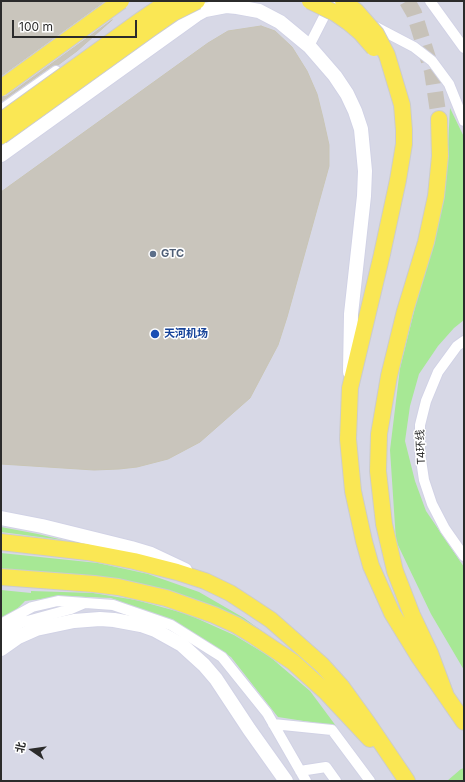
<!DOCTYPE html>
<html>
<head>
<meta charset="utf-8">
<style>
	body { margin:0 }
	#map { position:relative; width:465px; height:782px; overflow:hidden; background:#eee8dc; font-family:Inter,"Noto Sans SC",sans-serif }
	canvas { display:block }
	.frame { position:absolute; inset:0; border:2px solid #2b2b2b; pointer-events:none }
	.north { position:absolute; left:12px; top:730px; width:40px; height:40px; -webkit-text-stroke:3px #fff; paint-order:stroke; rotate:283deg; font-size:11px; font-weight:700; line-height:16px; text-align:center; color:#2b2b2b }
	.north::after { content:''; display:block; margin:auto; width:14px; height:18px; background:#2b2b2b; clip-path:polygon(50% 0,100% 100%,50% 72%,0 100%) }
	.scale { position:absolute; left:12px; top:20px; width:125px; height:18px; box-sizing:border-box; border:2px solid #2b2b2b; border-top:0; padding-left:5px; font-size:12px; line-height:14px; white-space:nowrap; color:#2b2b2b; -webkit-text-stroke:3px #fff; paint-order:stroke }
</style>
</head>
<body>
<div id="map">
<canvas width="465" height="782"></canvas>
<div class="frame"></div>
<div class="north">北</div>
<div class="scale">100 m</div>
</div>
<script>
const g = document.querySelector('canvas').getContext('2d');
g.lineJoin = 'round';
function fillPath(path, color) {
  g.fillStyle = color;
  g.fill(path, 'evenodd');
}
function toPath(rows) {
  const path = new Path2D();
  for (const r of rows) {
    path.moveTo(r[0], r[1]);
    for (let i = 2; i < r.length; i += 2) path.lineTo(r[i], r[i + 1]);
  }
  return path;
}
function stroke(path, color, width, dash) {
  g.strokeStyle = color;
  g.lineWidth = width;
  g.lineCap = dash ? 'butt' : 'round';
  g.setLineDash(dash || []);
  g.stroke(path);
}
function write(font, color, halo, rows, align = 'center') {
  g.font = font + ' Inter,"Noto Sans SC",sans-serif';
  g.lineWidth = 3;
  g.setLineDash([]);
  g.textBaseline = 'middle';
  g.strokeStyle = halo;
  g.fillStyle = color;
  for (const [text, x, y, turn = 0] of rows) {
    g.save();
    g.translate(x, y);
    g.rotate((+turn || 0) * Math.PI / 180);
    g.textAlign = isNaN(turn) ? turn : align;
    if (halo) g.strokeText(text, 0, 0);
    g.fillText(text, 0, 0);
    g.restore();
  }
}
fillPath(toPath([
	[1,1,464,1,464,781,1,781]
]), '#d7d8e6');
fillPath(toPath([
	[450,108,464,137,464,320,454,328,438,346,419,374,410,406,405,441,415,481,426,511,464,567,464,670,431,614,396,541,390,450,400,368,446,182],
	[1,527,38,534,63,540,1,532],
	[1,553,98,563,148,574,199,592,244,618,287,650,195,600,145,585,96,577,1,569],
	[1,590,31,593,31,591,93,593,136,600,187,614,234,635,269,656,310,691,336,726,278,717,231,657,173,622,111,598,66,596,25,601,12,614,1,620],
	[464,768,464,781,447,781,461,769]
]), '#a7e895');
const building = toPath([
	[1,1,105,1,1,76,1,1],
	[112,20,77,51,58,65,52,66,1,102,1,97,7,96,112,20],
	[261,26,275,31,292,47,307,71,317,94,323,118,329,145,329,166,287,317,278,345,250,398,200,442,168,459,137,467,119,469,94,470,1,464,1,192,208,43,228,31,261,26]
]);
fillPath(building, '#c9c5bc');
stroke(building, '#c9c5b5', 1);
stroke(toPath([
	[407,1,414,13,432,71,439,119]
]), '#c7c2b9', 16, [16, 8]);
const minor = toPath([
	[430,1,464,48],
	[372,25,414,47,432,61,449,84,464,121],
	[309,46,332,1],
	[1,110,56,71],
	[464,341,457,346,438,372,426,401,420,425,420,453,424,480,432,504,445,529,464,556],
	[1,624,32,607,58,601,113,605,171,625,222,657,267,713,306,781],
	[1,636,20,623,71,609,85,603],
	[273,724,332,730,370,781],
	[300,771,326,767,336,781]
]);
const secondary = toPath([
	[1,155,196,15,205,10,226,6,237,7,259,11,280,22,309,46,335,76,347,94,355,111,361,129,365,171,364,196,351,314,350,372],
	[1,518,42,526,131,548,151,554,185,570],
	[1,649,18,637,36,629,74,621,100,619,114,620,141,625,155,630,182,645,204,665,216,679,249,729,286,781]
]);
const primary = toPath([
	[439,119,440,156,436,196,426,242,405,311,389,376,379,434,378,471,384,524,395,571,412,615,430,653,446,696],
	[382,254,350,388,348,439,353,491,364,541,371,566,392,613,419,657,464,722],
	[1,542,87,552,134,561,177,572,205,581,230,593,250,606,271,620,322,665,341,686,367,722,407,781],
	[1,577,94,584,118,587,166,598,214,615,236,625,254,636,293,662,326,692,370,739]
]);
stroke(minor, '#d1d2e5', 12);
stroke(secondary, '#d1d2e5', 16);
stroke(primary, '#ccc', 18);
stroke(minor, '#fff', 10);
stroke(secondary, '#fff', 14);
stroke(primary, '#fae754', 16);
const primaryBridge = toPath([
	[310,1,335,13,348,22,361,33,374,48],
	[343,1,356,11,376,34,387,55,402,105,404,130,404,144,398,180,382,254],
	[1,88,121,1],
	[1,121,141,20,169,1],
	[1,136,150,29,173,13,197,1]
]);
stroke(primaryBridge, '#ccc', 18, []);
stroke(primaryBridge, '#fae754', 16);
for (const [x, y, r, color] of [
	[153,254,4,"#5c6f8a"],
	[155,334,5,"#1a4fb4"]
]) {
  const dot = new Path2D();
  dot.arc(x, y, r, 0, 2 * Math.PI);
  g.fillStyle = color;
  g.fill(dot);
  stroke(dot, '#fff', 1.5);
}
write('bold 11px', '#4e5e75', '#fff', [
	["GTC",161,254]
], 'left');
write('bold 11px', '#164399', '#fff', [
	["天河机场",164,334]
], 'left');
write('11px', '#2b2b2b', '#fff', [
	["T4环线",421,447,-92]
]);
</script>
</body>
</html>
